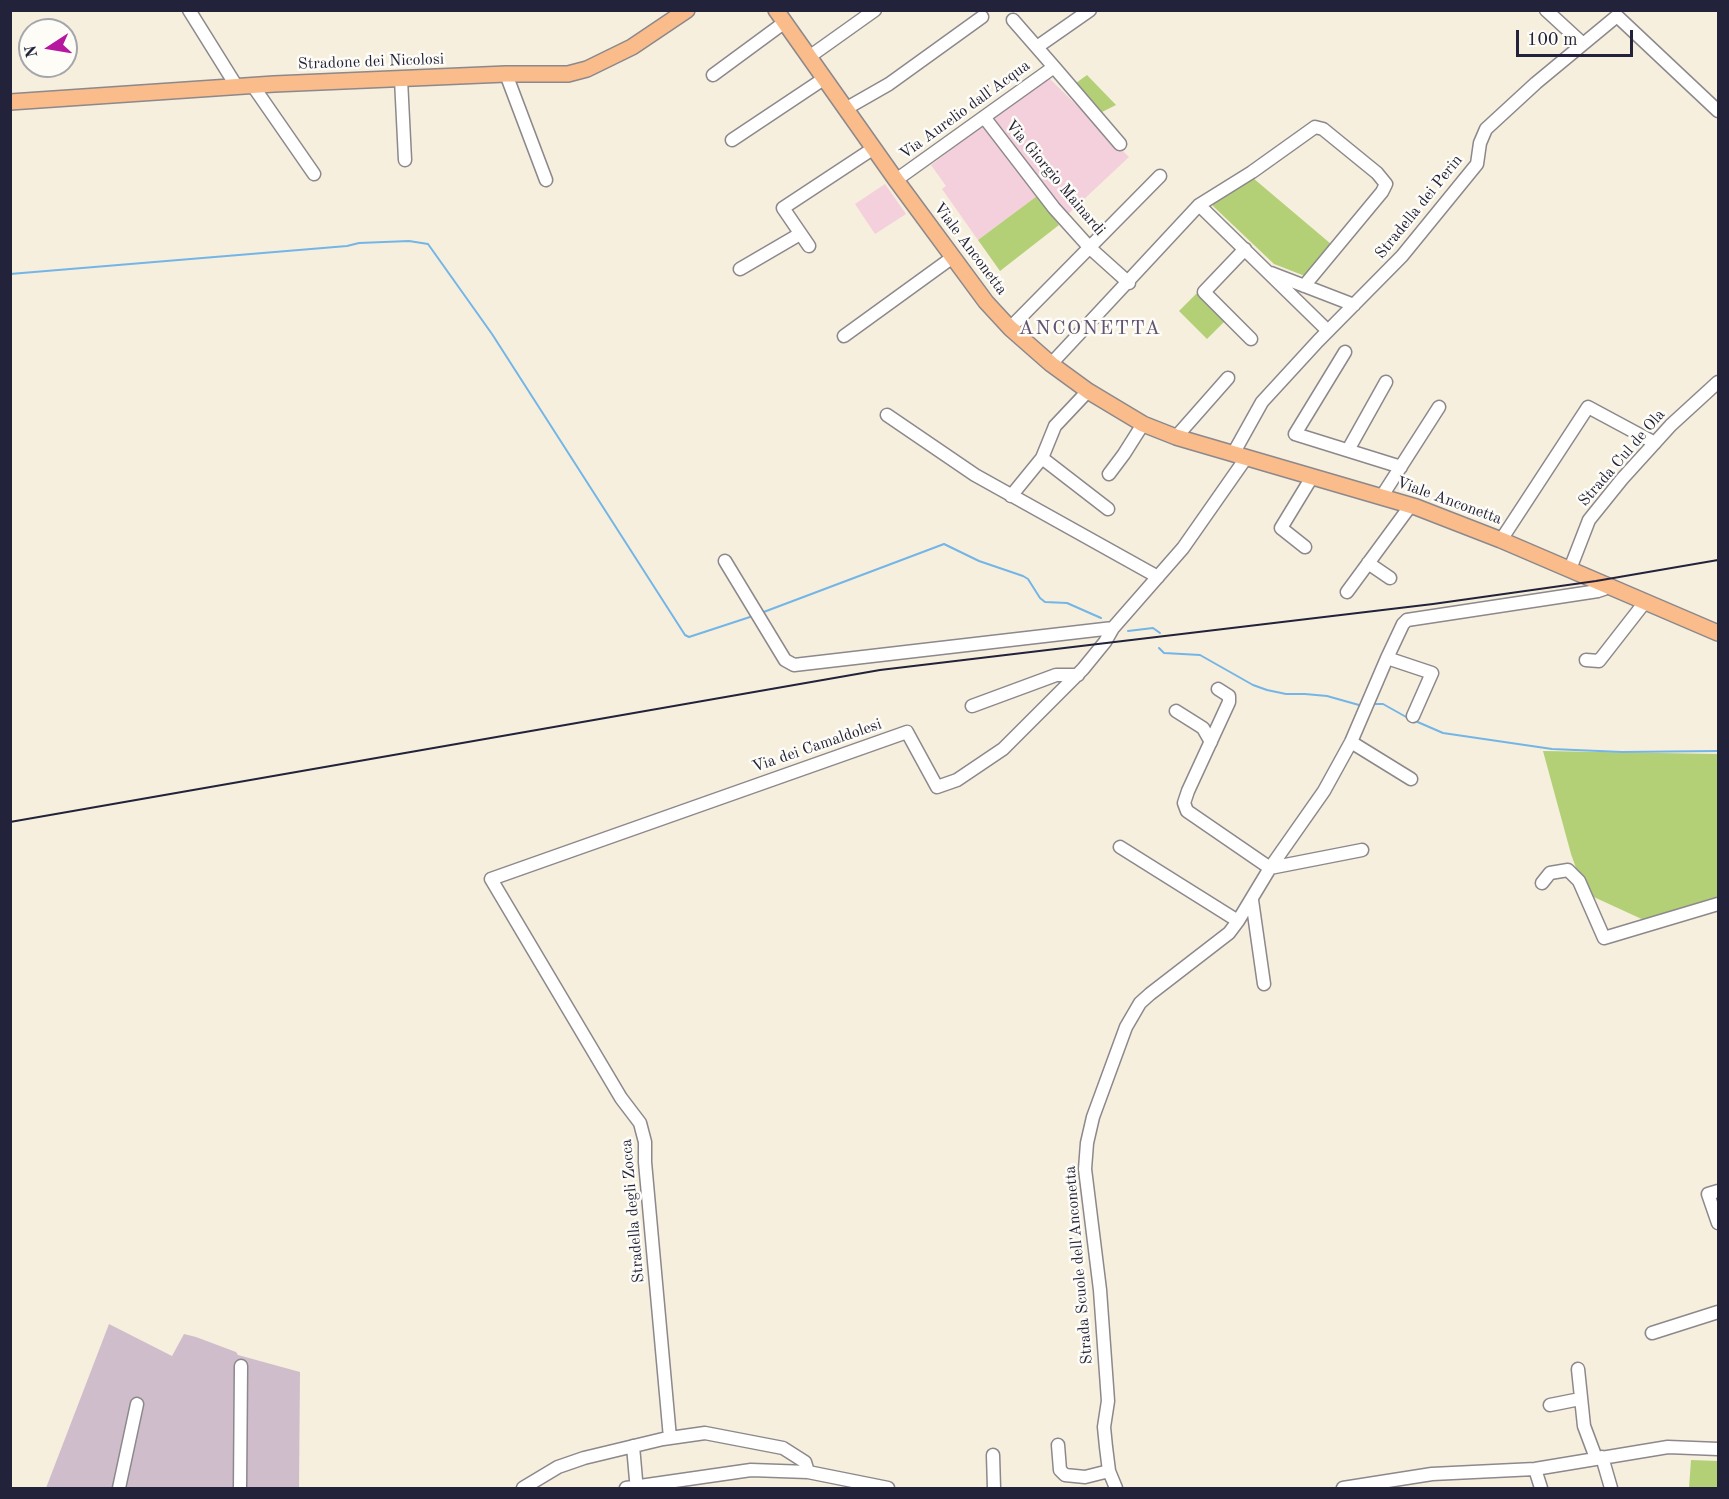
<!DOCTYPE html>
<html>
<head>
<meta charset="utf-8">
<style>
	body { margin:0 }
	#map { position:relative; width:1729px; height:1499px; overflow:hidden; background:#f6efdd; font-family:"Old Standard TT",serif }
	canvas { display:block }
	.frame { position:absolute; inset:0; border:12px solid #22223b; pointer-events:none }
	.north { position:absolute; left:18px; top:18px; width:60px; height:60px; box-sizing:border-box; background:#fdfcf7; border:2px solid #a5a5ac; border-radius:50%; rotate:258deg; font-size:16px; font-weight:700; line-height:24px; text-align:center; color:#22223b }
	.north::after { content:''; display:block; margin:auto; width:21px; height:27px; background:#b5179e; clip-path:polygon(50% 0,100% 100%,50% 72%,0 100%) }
	.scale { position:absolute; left:1516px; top:30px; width:117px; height:27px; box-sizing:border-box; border:3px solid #22223b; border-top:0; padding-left:8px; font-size:18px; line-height:21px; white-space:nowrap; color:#22223b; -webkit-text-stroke:4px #fdfcf7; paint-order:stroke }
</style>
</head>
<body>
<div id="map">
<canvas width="1729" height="1499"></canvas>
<div class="frame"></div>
<div class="north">N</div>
<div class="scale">100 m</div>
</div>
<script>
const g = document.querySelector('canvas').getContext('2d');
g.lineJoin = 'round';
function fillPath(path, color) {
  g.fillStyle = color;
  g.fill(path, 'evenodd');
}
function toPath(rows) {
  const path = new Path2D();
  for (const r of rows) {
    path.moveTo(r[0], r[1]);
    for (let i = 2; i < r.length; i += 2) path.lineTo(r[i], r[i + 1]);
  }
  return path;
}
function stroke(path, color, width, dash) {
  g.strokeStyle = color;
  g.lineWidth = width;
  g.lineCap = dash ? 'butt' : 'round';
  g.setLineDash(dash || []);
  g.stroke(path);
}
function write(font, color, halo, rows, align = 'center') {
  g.font = font + ' "Old Standard TT",serif';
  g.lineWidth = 5;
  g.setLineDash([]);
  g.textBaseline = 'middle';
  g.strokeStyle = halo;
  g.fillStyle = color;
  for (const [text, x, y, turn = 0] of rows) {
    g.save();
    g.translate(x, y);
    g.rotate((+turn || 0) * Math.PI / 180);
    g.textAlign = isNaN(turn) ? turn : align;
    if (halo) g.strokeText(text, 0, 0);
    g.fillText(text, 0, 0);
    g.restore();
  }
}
fillPath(toPath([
	[1039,79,1050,79,1129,157,1065,217,991,116],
	[983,125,1037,196,978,240,942,189,946,186,931,165],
	[885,184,906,214,875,234,855,204]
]), '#f4cfdc');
fillPath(toPath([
	[109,1324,172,1356,184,1334,196,1337,236,1352,238,1355,300,1372,299,1488,46,1488]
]), '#d0bdcc');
fillPath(toPath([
	[1087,75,1116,105,1102,112,1076,83],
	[1253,178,1331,244,1305,276,1274,264,1213,206,1212,203],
	[1037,196,1059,225,1000,271,978,240],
	[1198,292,1226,320,1207,339,1179,311],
	[1543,751,1718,754,1718,901,1646,921,1585,893,1571,854],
	[1691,1460,1718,1461,1718,1488,1689,1488]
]), '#b3d077');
stroke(toPath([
	[10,274,347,246,359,243,409,241,428,244,492,334,685,635,689,637,753,616],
	[761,613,944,544,979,561,1023,576,1028,579,1040,598,1045,602,1067,603,1101,618],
	[1128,631,1153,628,1160,633],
	[1159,648,1164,653,1200,655,1253,685,1267,690,1286,694,1305,694,1327,696,1359,705],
	[1372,704,1383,704,1408,718],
	[1413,720,1443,733,1552,749,1622,752,1718,751]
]), '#74b5e8', 2);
const minor = toPath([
	[189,10,237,87],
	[1546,10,1583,44],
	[1013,20,1054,67],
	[1037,47,1090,10],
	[809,57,875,10],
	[506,74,546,180],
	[713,75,785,22],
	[401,79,405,160],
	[253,86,314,174],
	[847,108,889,84,982,17],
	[984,117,1054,208,1090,248,1129,283],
	[732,140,825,78],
	[896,180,1054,67,1120,144],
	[1199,205,1328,331],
	[809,246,783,208,874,148],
	[1245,249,1204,292,1251,339],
	[740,269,800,234],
	[1271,273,1354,305],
	[1010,328,1160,176],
	[844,336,953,257],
	[1345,352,1295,434,1401,467],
	[1051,364,1199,205,1252,172,1315,127,1323,129,1377,173,1386,184,1382,192,1304,286],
	[1088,391,1055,426,1042,458,1108,509],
	[887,415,975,475,1158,577],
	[1176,437,1228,378],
	[1348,450,1386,382],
	[1233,454,1262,402,1318,341,1402,256,1477,164,1480,143,1486,129,1536,83,1617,16,1718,111],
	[1109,474,1124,454,1143,424],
	[1011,496,1042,458],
	[1382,496,1439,407],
	[1501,540,1588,407,1655,443],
	[1305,547,1281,528,1312,477],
	[725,561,785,660,794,665,1113,628],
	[1368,563,1390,578],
	[1570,569,1589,520,1622,479,1671,425,1718,382],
	[1347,592,1411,505],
	[1387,658,1432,673,1413,716],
	[1586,660,1599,661,1645,602],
	[1218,689,1229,696,1229,702,1188,791,1184,803,1187,811,1270,868,1362,850],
	[972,706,1056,675,1078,675],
	[1176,711,1203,728,1211,742],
	[1351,742,1411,779],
	[1120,847,1238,921],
	[1542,883,1550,873,1568,870,1579,881,1604,938,1718,904],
	[1252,900,1264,984],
	[1718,1191,1708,1194,1718,1223],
	[1652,1333,1718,1312],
	[1578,1369,1584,1426,1596,1458],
	[1550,1405,1580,1399],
	[670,1438,645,1162,645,1142,640,1123,621,1098,491,879,907,732,937,787,957,780,1003,749,1083,669,1105,642,1113,628,1183,548,1246,458],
	[1058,1445,1060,1470,1065,1475,1085,1477,1109,1471],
	[633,1446,636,1480],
	[993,1455,994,1488],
	[1602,1457,1611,1488],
	[1535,1469,1541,1488],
	[119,1488,137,1404],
	[240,1488,241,1366],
	[523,1488,558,1467,584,1458,663,1439,705,1433,783,1448,805,1462,808,1472],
	[626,1488,751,1470,808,1472,888,1488],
	[1116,1488,1109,1471,1106,1447,1104,1427,1108,1401,1100,1290,1085,1169,1087,1143,1093,1117,1126,1027,1140,1003,1150,994,1229,933,1238,921,1270,868,1324,791,1351,742,1387,658,1403,624,1407,620,1598,591,1604,589,1606,585],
	[1343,1488,1432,1474,1535,1469,1668,1447,1718,1449]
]);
const major = toPath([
	[776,10,896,180,986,302,1010,328,1051,364,1088,391,1143,424,1176,437,1416,507,1501,540,1718,633],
	[10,102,274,84,506,74,568,74,587,69,632,47,687,10]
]);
stroke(minor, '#8c888c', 15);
stroke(major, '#8c888c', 18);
stroke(minor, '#fff', 12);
stroke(major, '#f9bc8a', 15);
stroke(toPath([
	[10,822,880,670,1433,604,1596,581,1718,560]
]), '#22223b', 2);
write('16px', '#22223b', '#fdfcf7', [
	["Stradone dei Nicolosi",371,62,-2],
	["Via Aurelio dall'Acqua",965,110,-36],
	["Via Giorgio Mainardi",1055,178,50],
	["Stradella dei Perin",1419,207,-51],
	["Viale Anconetta",970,249,53],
	["Strada Cul de Ola",1622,458,-49],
	["Viale Anconetta",1449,501,20],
	["Via dei Camaldolesi",817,746,-19],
	["Stradella degli Zocca",633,1211,-95],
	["Strada Scuole dell'Anconetta",1079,1265,-95]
]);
g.letterSpacing = '1.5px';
write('20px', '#605270', '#fdfcf7', [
	["ANCONETTA",1090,329]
]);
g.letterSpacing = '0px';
</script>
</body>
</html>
